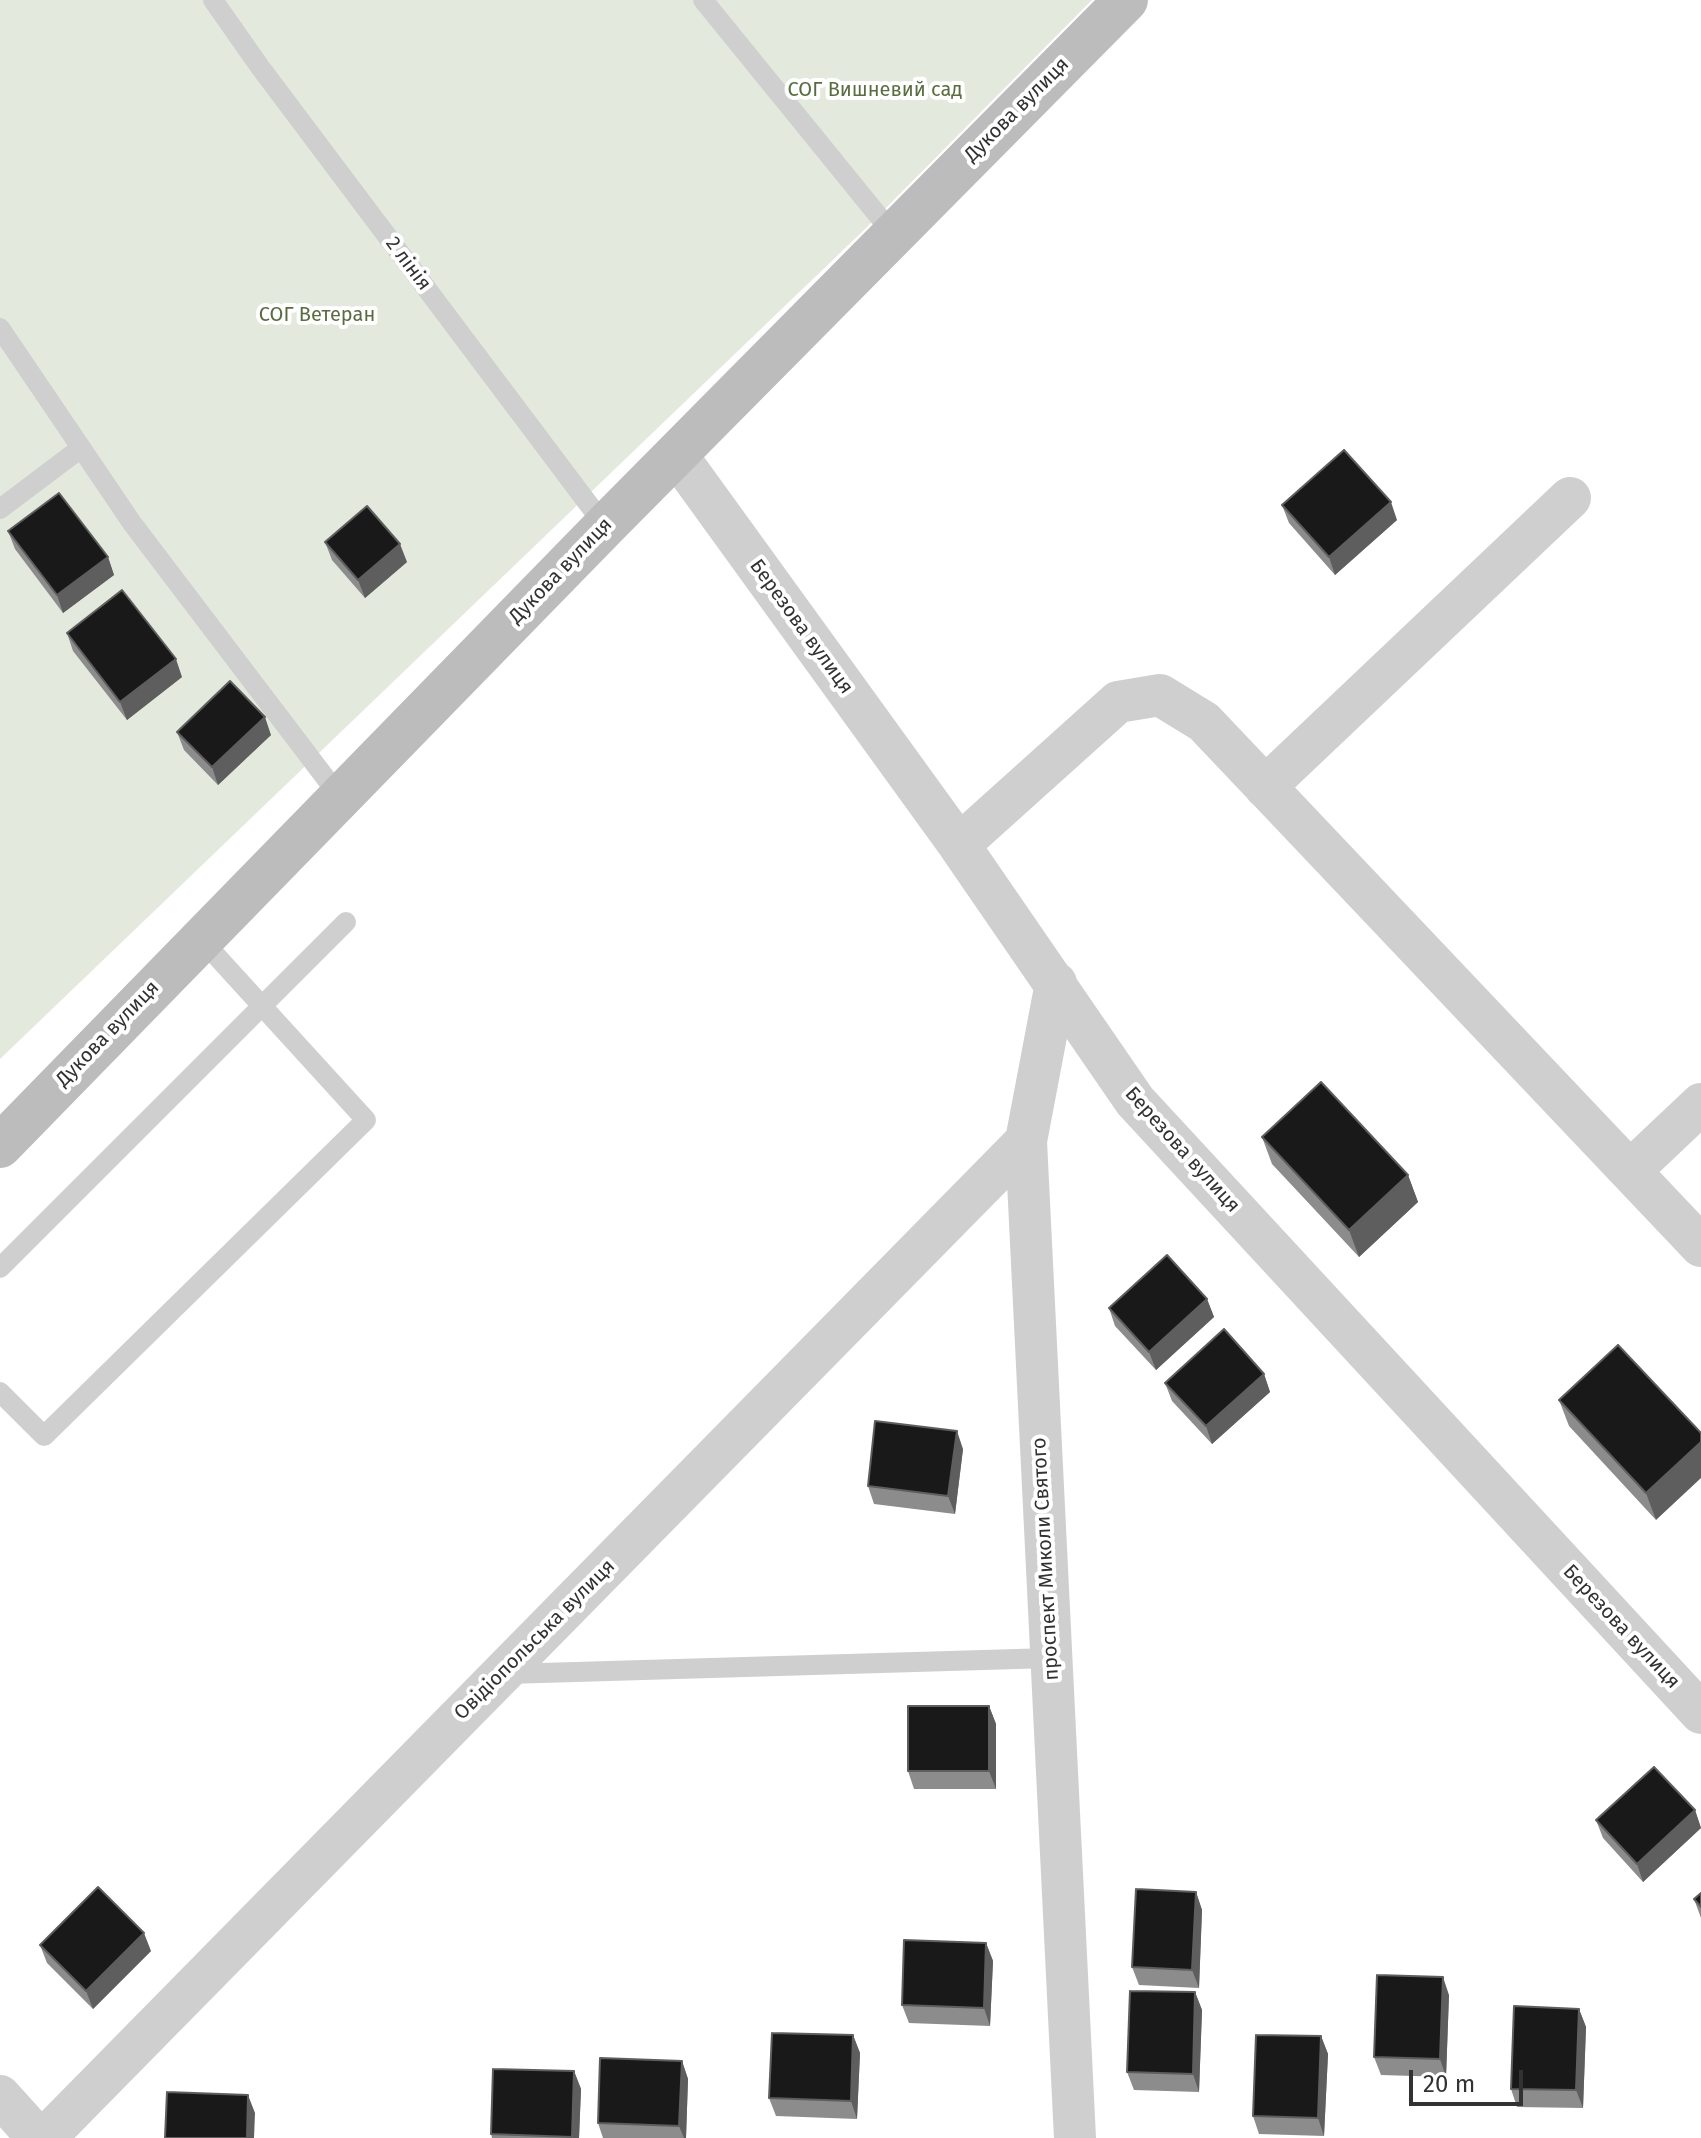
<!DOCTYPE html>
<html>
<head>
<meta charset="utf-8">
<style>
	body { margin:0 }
	#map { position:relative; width:1701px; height:2138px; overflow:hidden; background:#fff; font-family:"Fira Sans",sans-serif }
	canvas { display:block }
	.scale { position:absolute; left:1409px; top:2070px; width:114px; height:36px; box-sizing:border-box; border:4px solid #323232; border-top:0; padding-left:10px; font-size:24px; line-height:28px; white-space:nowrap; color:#323232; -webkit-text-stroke:6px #fff; paint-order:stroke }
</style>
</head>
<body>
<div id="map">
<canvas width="1701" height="2138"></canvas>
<div class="scale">20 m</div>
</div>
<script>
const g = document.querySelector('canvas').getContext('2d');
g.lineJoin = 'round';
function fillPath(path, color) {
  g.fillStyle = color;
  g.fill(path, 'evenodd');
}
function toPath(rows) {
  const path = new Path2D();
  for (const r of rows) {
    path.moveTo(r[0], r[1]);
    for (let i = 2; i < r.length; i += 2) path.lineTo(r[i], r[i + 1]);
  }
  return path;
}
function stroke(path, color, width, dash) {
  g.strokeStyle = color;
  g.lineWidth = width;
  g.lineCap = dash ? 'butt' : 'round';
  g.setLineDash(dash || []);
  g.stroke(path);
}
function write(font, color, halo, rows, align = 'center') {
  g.font = font + ' "Fira Sans",sans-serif';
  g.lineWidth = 8;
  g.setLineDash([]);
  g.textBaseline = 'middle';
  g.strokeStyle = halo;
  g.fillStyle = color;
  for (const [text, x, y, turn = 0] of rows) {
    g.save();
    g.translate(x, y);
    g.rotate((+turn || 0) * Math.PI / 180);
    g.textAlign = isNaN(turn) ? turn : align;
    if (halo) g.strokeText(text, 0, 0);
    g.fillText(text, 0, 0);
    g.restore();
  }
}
fillPath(toPath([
	[0,0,1092,0,864,230,0,1059]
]), '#e3e9dc');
stroke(toPath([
	[213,0,260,67,605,526],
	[703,0,894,235],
	[0,328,132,523,340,797],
	[0,509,81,448],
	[0,1268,346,922],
	[0,1392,44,1436,366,1120,200,938],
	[507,1674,1051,1658]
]), '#cfcfcf', 20);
stroke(toPath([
	[676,454,959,845,1135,1101,1701,1713],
	[1265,787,1570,498],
	[959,845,1118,702,1160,695,1204,722,1701,1246],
	[1056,983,1026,1141,1075,2138],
	[1630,1171,1701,1104],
	[0,2096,38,2138],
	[45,2138,1026,1141]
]), '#cfcfcf', 42);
stroke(toPath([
	[0,1146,605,526,1126,0]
]), '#bcbcbc', 44);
fillPath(toPath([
	[1282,505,1397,520,1335,575,1289,523],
	[8,531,108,557,114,575,63,613,15,549],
	[325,542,407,562,365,598,332,560],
	[67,633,182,677,127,720,73,651],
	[177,732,271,735,218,785,184,750],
	[1262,1137,1408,1175,1418,1202,1359,1257,1272,1164],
	[1207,1299,1214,1317,1156,1370,1115,1326,1109,1308],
	[1618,1345,1656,1520,1569,1426,1559,1400],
	[1264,1374,1270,1392,1212,1444,1172,1401,1165,1383],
	[963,1449,955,1514,874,1504,868,1486],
	[989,1706,996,1724,996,1789,914,1789,908,1771],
	[1695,1810,1701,1828,1643,1882,1603,1838,1596,1820],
	[1196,1892,1202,1910,1199,1988,1139,1985,1132,1967],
	[1701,1893,1701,1918,1694,1899],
	[986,1943,993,1961,990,2026,909,2023,902,2005],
	[40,1945,151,1951,93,2009,47,1963],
	[1195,1992,1202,2010,1199,2092,1134,2090,1127,2072],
	[1449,1995,1446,2077,1381,2075,1374,2057],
	[1579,2009,1586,2027,1583,2108,1517,2107,1511,2089],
	[853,2035,860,2053,857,2119,776,2116,769,2098],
	[1321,2036,1328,2054,1324,2136,1259,2134,1253,2116],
	[682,2061,688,2079,686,2138,603,2138,598,2123],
	[574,2071,581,2089,579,2138,492,2138,491,2134]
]), '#8c8c8c');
fillPath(toPath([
	[1391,502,1397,520,1335,575,1329,557],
	[400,544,407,562,365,598,358,580],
	[108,557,114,575,63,613,57,595],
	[176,659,182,677,127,720,120,702],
	[265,717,271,735,218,785,212,767],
	[1408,1175,1418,1202,1359,1257,1349,1230],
	[1207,1299,1214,1317,1156,1370,1149,1352],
	[1264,1374,1270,1392,1212,1444,1206,1426],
	[957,1431,963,1449,955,1514,948,1496],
	[1701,1442,1701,1478,1656,1520,1646,1493],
	[989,1706,996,1724,996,1789,989,1771],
	[1695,1810,1701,1828,1643,1882,1637,1864],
	[1196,1892,1202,1910,1199,1988,1192,1970],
	[144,1933,151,1951,93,2009,86,1991],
	[986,1943,993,1961,990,2026,984,2008],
	[1443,1977,1449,1995,1446,2077,1440,2059],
	[1195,1992,1202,2010,1199,2092,1193,2074],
	[1579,2009,1586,2027,1583,2108,1576,2090],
	[853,2035,860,2053,857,2119,851,2101],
	[1321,2036,1328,2054,1324,2136,1318,2118],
	[682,2061,688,2079,686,2138,684,2138,679,2126],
	[574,2071,581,2089,579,2138,573,2138],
	[248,2095,255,2113,254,2138,247,2138]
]), '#5e5e5e');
const building = toPath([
	[1344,450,1391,502,1329,557,1282,505,1344,450],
	[59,493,108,557,57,595,8,531,59,493],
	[367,506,400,544,358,580,325,542,367,506],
	[122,590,176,659,120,702,67,633,122,590],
	[230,681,265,717,212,767,177,732,230,681],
	[1321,1082,1408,1175,1349,1230,1262,1137,1321,1082],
	[1167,1255,1207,1299,1149,1352,1109,1308,1167,1255],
	[1224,1329,1264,1374,1206,1426,1165,1383,1224,1329],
	[1618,1345,1701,1433,1701,1442,1646,1493,1559,1400,1618,1345],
	[875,1421,957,1431,948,1496,868,1486,875,1421],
	[908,1706,989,1706,989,1771,908,1771,908,1706],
	[1654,1767,1695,1810,1637,1864,1596,1820,1654,1767],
	[98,1887,144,1933,86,1991,40,1945,98,1887],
	[1136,1889,1196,1892,1192,1970,1132,1967,1136,1889],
	[1701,1893,1701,1907,1694,1899,1701,1893],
	[904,1940,986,1943,984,2008,902,2005,904,1940],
	[1377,1975,1443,1977,1440,2059,1374,2057,1377,1975],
	[1130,1991,1195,1992,1193,2074,1127,2072,1130,1991],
	[1514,2006,1579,2009,1576,2090,1511,2089,1514,2006],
	[772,2033,853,2035,851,2101,769,2098,772,2033],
	[1256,2035,1321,2036,1318,2118,1253,2116,1256,2035],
	[600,2058,682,2061,679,2126,598,2123,600,2058],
	[493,2069,574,2071,572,2137,491,2134,493,2069],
	[167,2092,248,2095,247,2138,165,2138,167,2092]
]);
fillPath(building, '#191919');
stroke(building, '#5e5e5e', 2);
write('20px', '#596d41', '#fff', [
	["СОГ Вишневий сад",875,90],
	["СОГ Ветеран",317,315]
]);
write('20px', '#323232', '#fff', [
	["Дукова вулиця",1017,110,-45],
	["2 лінія",408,264,53],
	["Дукова вулиця",561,571,-46],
	["Березова вулиця",801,627,54],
	["Дукова вулиця",108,1034,-46],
	["Березова вулиця",1182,1150,48],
	["проспект Миколи Святого",1046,1559,-93],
	["Березова вулиця",1621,1627,47],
	["Овідіопольська вулиця",535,1640,-45]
]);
</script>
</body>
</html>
